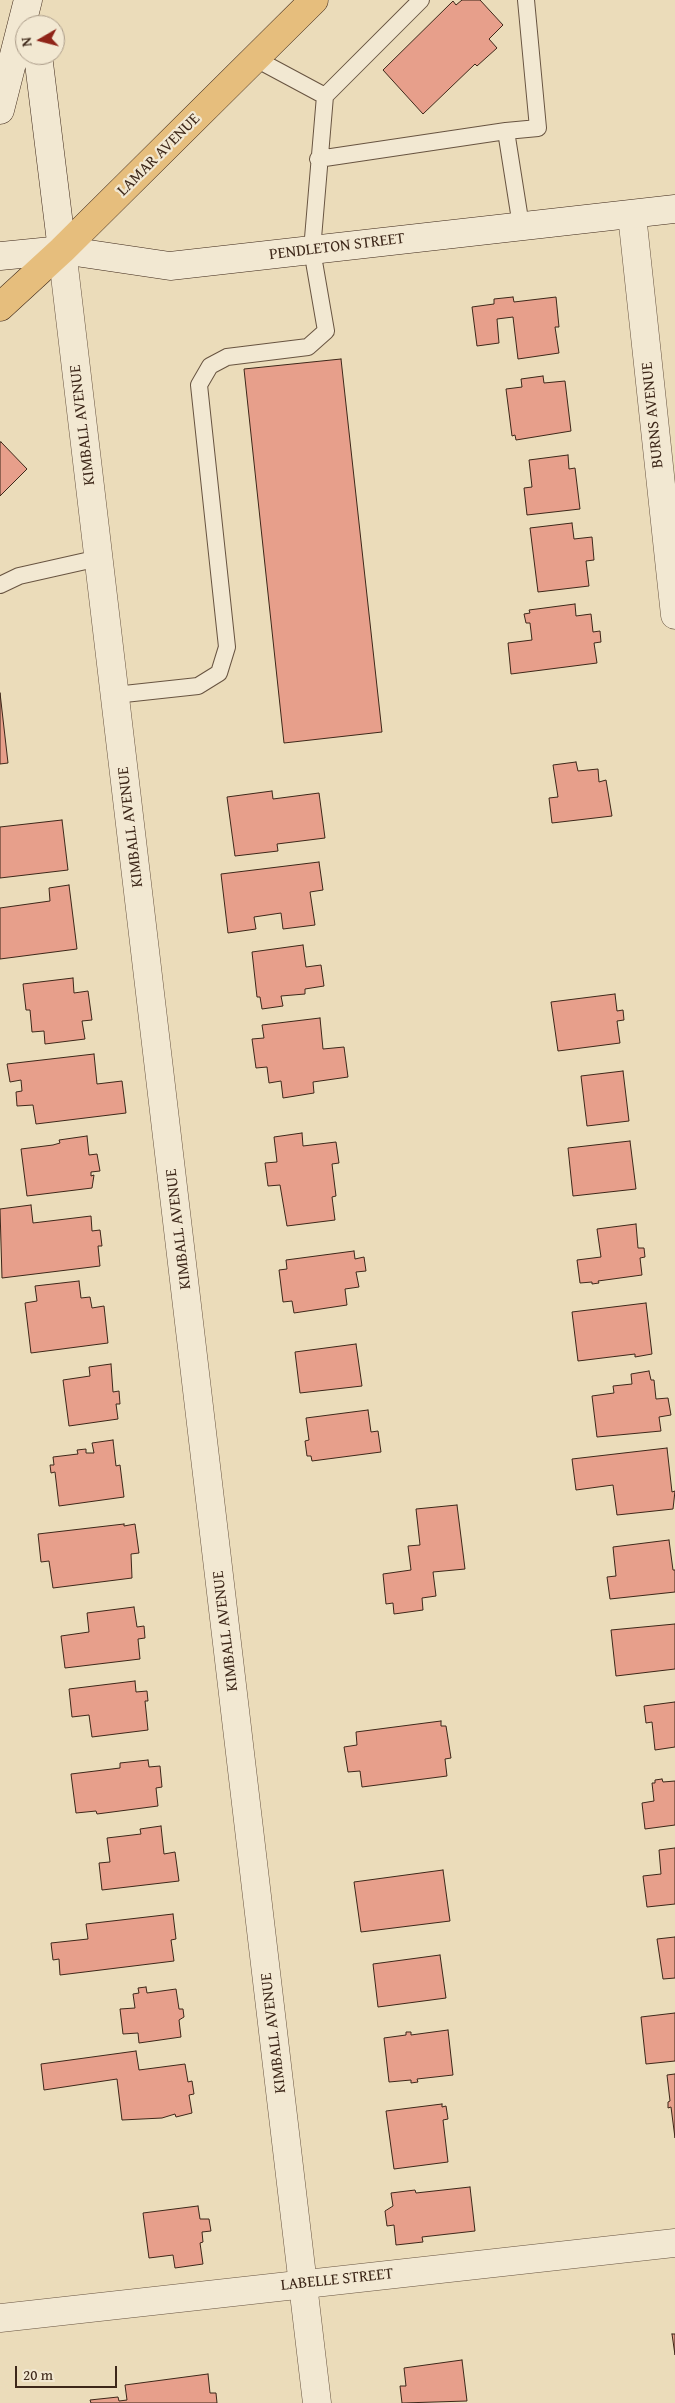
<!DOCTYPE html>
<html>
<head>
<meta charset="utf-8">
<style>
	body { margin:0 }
	#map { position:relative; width:675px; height:2403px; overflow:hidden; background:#ebdcba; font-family:"Gentium Book Plus",serif }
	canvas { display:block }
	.north { position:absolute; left:15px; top:15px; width:50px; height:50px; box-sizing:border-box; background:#f2e8d2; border:1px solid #aa9b88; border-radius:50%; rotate:262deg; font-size:14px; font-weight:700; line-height:20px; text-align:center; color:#3d2719 }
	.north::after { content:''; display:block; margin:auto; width:18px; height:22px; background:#8f2418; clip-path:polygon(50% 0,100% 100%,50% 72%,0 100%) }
	.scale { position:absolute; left:15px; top:2366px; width:102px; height:22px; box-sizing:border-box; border:2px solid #3d2719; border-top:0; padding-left:6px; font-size:15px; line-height:18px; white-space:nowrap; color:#3d2719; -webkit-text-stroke:4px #f2e8d2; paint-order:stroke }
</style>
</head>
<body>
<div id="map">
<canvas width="675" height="2403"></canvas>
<div class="north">N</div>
<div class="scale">20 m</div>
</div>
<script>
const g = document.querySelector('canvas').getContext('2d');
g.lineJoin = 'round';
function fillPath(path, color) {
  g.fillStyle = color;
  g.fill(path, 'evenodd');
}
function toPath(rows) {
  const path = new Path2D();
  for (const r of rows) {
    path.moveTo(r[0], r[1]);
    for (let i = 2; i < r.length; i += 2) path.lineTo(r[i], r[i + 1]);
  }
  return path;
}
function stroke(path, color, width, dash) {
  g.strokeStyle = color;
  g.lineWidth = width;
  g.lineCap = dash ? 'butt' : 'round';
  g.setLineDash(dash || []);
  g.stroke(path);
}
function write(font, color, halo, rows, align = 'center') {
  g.font = font + ' "Gentium Book Plus",serif';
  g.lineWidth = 4.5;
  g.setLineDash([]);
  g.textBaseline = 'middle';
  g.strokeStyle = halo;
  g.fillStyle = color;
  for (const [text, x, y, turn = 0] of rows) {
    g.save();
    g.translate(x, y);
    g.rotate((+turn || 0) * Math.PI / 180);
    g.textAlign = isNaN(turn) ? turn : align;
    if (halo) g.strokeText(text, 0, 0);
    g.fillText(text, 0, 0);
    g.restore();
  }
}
const building = toPath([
	[462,0,480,0,503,25,489,39,497,48,477,66,475,64,423,114,383,70,453,1,456,5,462,0],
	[513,297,514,302,556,297,559,327,555,327,559,353,518,359,513,317,497,319,499,343,477,346,472,307,494,304,494,299,513,297],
	[341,359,382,732,284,743,244,369,341,359],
	[543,376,544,383,565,381,571,431,516,440,515,435,512,436,506,389,522,387,521,379,543,376],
	[1,442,27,469,0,496,0,442,1,442],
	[568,455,569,469,575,468,580,509,527,515,524,488,532,487,529,460,568,455],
	[572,523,574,539,592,537,594,560,586,561,589,586,538,592,530,528,572,523],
	[575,604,576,616,591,614,593,632,600,631,601,642,594,643,597,663,511,674,508,643,532,640,530,623,526,623,524,614,530,613,529,610,575,604],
	[0,693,8,763,0,764,0,693],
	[576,762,578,771,598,769,599,782,606,780,612,816,552,823,549,798,558,797,553,765,576,762],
	[272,791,273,799,319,793,325,838,277,844,278,851,235,856,227,797,272,791],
	[62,820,68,870,0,878,0,827,62,820],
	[319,862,323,890,310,892,315,925,283,929,281,913,254,917,256,929,228,933,221,874,319,862],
	[69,885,77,949,0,959,0,908,50,901,49,888,69,885],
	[303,945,306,967,321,965,324,986,305,989,305,994,281,996,283,1006,262,1009,260,997,257,997,252,952,303,945],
	[73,978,74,993,88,991,92,1020,82,1021,85,1039,45,1044,44,1031,32,1032,30,1010,26,1010,23,984,73,978],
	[615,994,617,1011,623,1010,624,1020,617,1021,620,1043,558,1051,551,1002,615,994],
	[320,1018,323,1049,344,1047,348,1077,313,1082,314,1093,283,1098,281,1081,269,1083,267,1067,256,1068,252,1039,264,1038,262,1025,320,1018],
	[94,1054,97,1084,122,1081,126,1113,36,1124,33,1105,17,1106,16,1092,22,1091,21,1080,10,1082,7,1064,94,1054],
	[623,1071,629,1121,587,1126,581,1076,623,1071],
	[302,1133,303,1146,336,1142,339,1163,332,1164,336,1196,332,1197,335,1220,287,1226,280,1185,268,1186,265,1163,277,1162,274,1137,302,1133],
	[87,1136,89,1155,97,1154,100,1171,91,1172,91,1176,94,1175,92,1188,27,1196,21,1149,53,1145,60,1143,59,1140,87,1136],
	[630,1141,636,1189,573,1196,568,1148,630,1141],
	[31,1205,33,1223,91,1216,92,1231,100,1230,102,1246,98,1246,100,1266,2,1278,0,1209,31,1205],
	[636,1224,638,1248,644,1248,645,1257,640,1258,642,1275,598,1281,599,1283,592,1284,592,1282,580,1283,577,1260,601,1257,597,1229,636,1224],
	[354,1251,355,1259,364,1257,366,1271,356,1272,359,1287,345,1289,347,1305,294,1313,292,1301,283,1302,279,1270,287,1269,286,1260,354,1251],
	[79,1281,81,1298,90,1297,92,1308,104,1306,108,1343,31,1353,25,1303,37,1301,35,1286,79,1281],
	[646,1303,652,1354,635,1357,635,1354,578,1361,572,1312,646,1303],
	[356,1344,362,1386,300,1393,295,1352,356,1344],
	[111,1364,113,1392,119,1391,120,1404,116,1404,118,1419,69,1426,63,1380,90,1376,89,1367,111,1364],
	[649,1371,651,1380,654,1380,656,1399,668,1398,671,1415,659,1417,661,1431,597,1437,592,1396,614,1393,613,1386,632,1384,631,1374,649,1371],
	[368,1410,371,1432,378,1431,381,1452,312,1461,311,1456,307,1456,305,1441,309,1440,306,1418,368,1410],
	[113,1440,116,1466,120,1465,124,1497,59,1506,55,1472,51,1473,50,1465,54,1465,53,1457,78,1454,77,1450,86,1449,86,1453,94,1453,92,1443,113,1440],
	[667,1448,672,1492,675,1491,673,1509,617,1515,613,1485,576,1490,572,1459,667,1448],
	[457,1505,465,1569,433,1572,436,1596,422,1598,423,1610,394,1614,393,1603,386,1604,383,1574,411,1570,408,1546,420,1545,416,1509,457,1505],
	[124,1524,124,1526,135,1524,139,1553,131,1554,132,1578,53,1588,49,1561,41,1562,38,1534,124,1524],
	[669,1540,673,1570,675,1570,675,1592,610,1599,607,1577,616,1576,613,1547,669,1540],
	[134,1607,137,1627,144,1626,145,1638,138,1639,140,1659,65,1668,61,1636,89,1632,87,1613,134,1607],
	[675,1624,675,1669,616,1676,611,1630,675,1624],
	[135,1681,136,1692,147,1691,148,1701,145,1701,148,1730,92,1737,89,1715,72,1717,69,1689,135,1681],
	[675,1702,675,1747,655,1750,652,1722,646,1723,644,1706,675,1702],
	[441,1721,441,1726,446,1726,451,1758,445,1759,447,1776,362,1787,360,1771,348,1772,344,1747,357,1745,356,1732,441,1721],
	[148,1760,149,1767,160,1766,162,1787,156,1788,158,1806,97,1814,96,1811,76,1813,71,1774,120,1768,120,1763,148,1760],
	[662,1779,663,1782,675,1781,675,1825,645,1829,642,1803,654,1801,652,1783,655,1783,655,1780,662,1779],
	[161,1826,164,1854,175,1852,179,1881,102,1890,99,1863,110,1862,107,1838,141,1834,140,1829,161,1826],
	[675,1848,675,1904,647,1907,643,1876,661,1874,659,1850,675,1848],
	[443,1870,450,1921,361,1932,354,1882,443,1870],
	[173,1914,176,1939,171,1940,174,1961,60,1975,59,1959,53,1960,51,1943,88,1939,86,1924,173,1914],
	[675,1937,675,1978,663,1979,657,1939,675,1937],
	[440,1955,446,1998,378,2007,373,1964,440,1955],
	[146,1987,147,1993,176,1989,179,2009,183,2009,184,2017,179,2020,181,2037,139,2043,138,2033,123,2034,120,2009,135,2008,133,1994,139,1993,138,1988,146,1987],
	[675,2013,675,2061,646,2064,641,2017,675,2013],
	[448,2030,453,2075,417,2079,418,2082,411,2083,411,2080,389,2082,384,2038,406,2035,406,2032,411,2032,411,2035,448,2030],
	[136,2051,139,2070,185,2064,188,2082,192,2081,194,2094,189,2095,192,2113,176,2117,175,2114,162,2118,122,2120,117,2079,44,2090,41,2064,136,2051],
	[675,2074,675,2138,671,2107,668,2108,668,2102,670,2101,667,2075,675,2074],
	[442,2104,442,2107,446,2106,448,2119,443,2120,448,2162,394,2169,386,2111,442,2104],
	[470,2187,475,2231,422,2237,423,2242,396,2245,394,2225,387,2226,385,2211,393,2206,391,2193,415,2190,416,2193,470,2187],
	[198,2206,200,2219,209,2219,211,2231,202,2232,203,2242,200,2243,203,2264,175,2268,173,2255,149,2258,143,2213,198,2206],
	[672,2334,675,2334,675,2355,672,2334],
	[462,2360,467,2401,402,2403,400,2386,406,2386,404,2368,462,2360],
	[208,2374,210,2393,216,2393,217,2403,91,2403,90,2400,118,2397,119,2401,127,2400,125,2385,208,2374]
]);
fillPath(building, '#e79f8b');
stroke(building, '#3d2719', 1);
const service = toPath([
	[256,59,325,96],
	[506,131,538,128,526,0],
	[318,159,506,131,521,226],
	[0,585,19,576,99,558],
	[115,695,198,686,219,673,227,647,199,385,210,366,227,357,308,347,326,331,312,250,325,96,421,0]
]);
const minor = toPath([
	[632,215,675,615],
	[0,2318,675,2243]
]);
const tertiary = toPath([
	[62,250,317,2403]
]);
const secondary = toPath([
	[38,55,62,250],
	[0,110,28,0],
	[0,256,62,250,170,266,675,209]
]);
const primary = toPath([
	[0,307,62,250,314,0]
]);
stroke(service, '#685441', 18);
stroke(minor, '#685441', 29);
stroke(tertiary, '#685441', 29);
stroke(secondary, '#3d2719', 29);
stroke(primary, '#3d2719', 29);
stroke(service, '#f2e8d2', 16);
stroke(minor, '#f2e8d2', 28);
stroke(tertiary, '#f2e8d2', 28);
stroke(secondary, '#f2e8d2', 28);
stroke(primary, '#e6be7d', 28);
write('16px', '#3d2719', '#f2e8d2', [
	["LAMAR AVENUE",159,155,-45],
	["PENDLETON STREET",337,247,-7],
	["BURNS AVENUE",653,415,-96],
	["KIMBALL AVENUE",83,425,-97],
	["KIMBALL AVENUE",131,827,-97],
	["KIMBALL AVENUE",179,1229,-97],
	["KIMBALL AVENUE",226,1631,-97],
	["KIMBALL AVENUE",274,2033,-97],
	["LABELLE STREET",337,2280,-6]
]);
</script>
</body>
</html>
